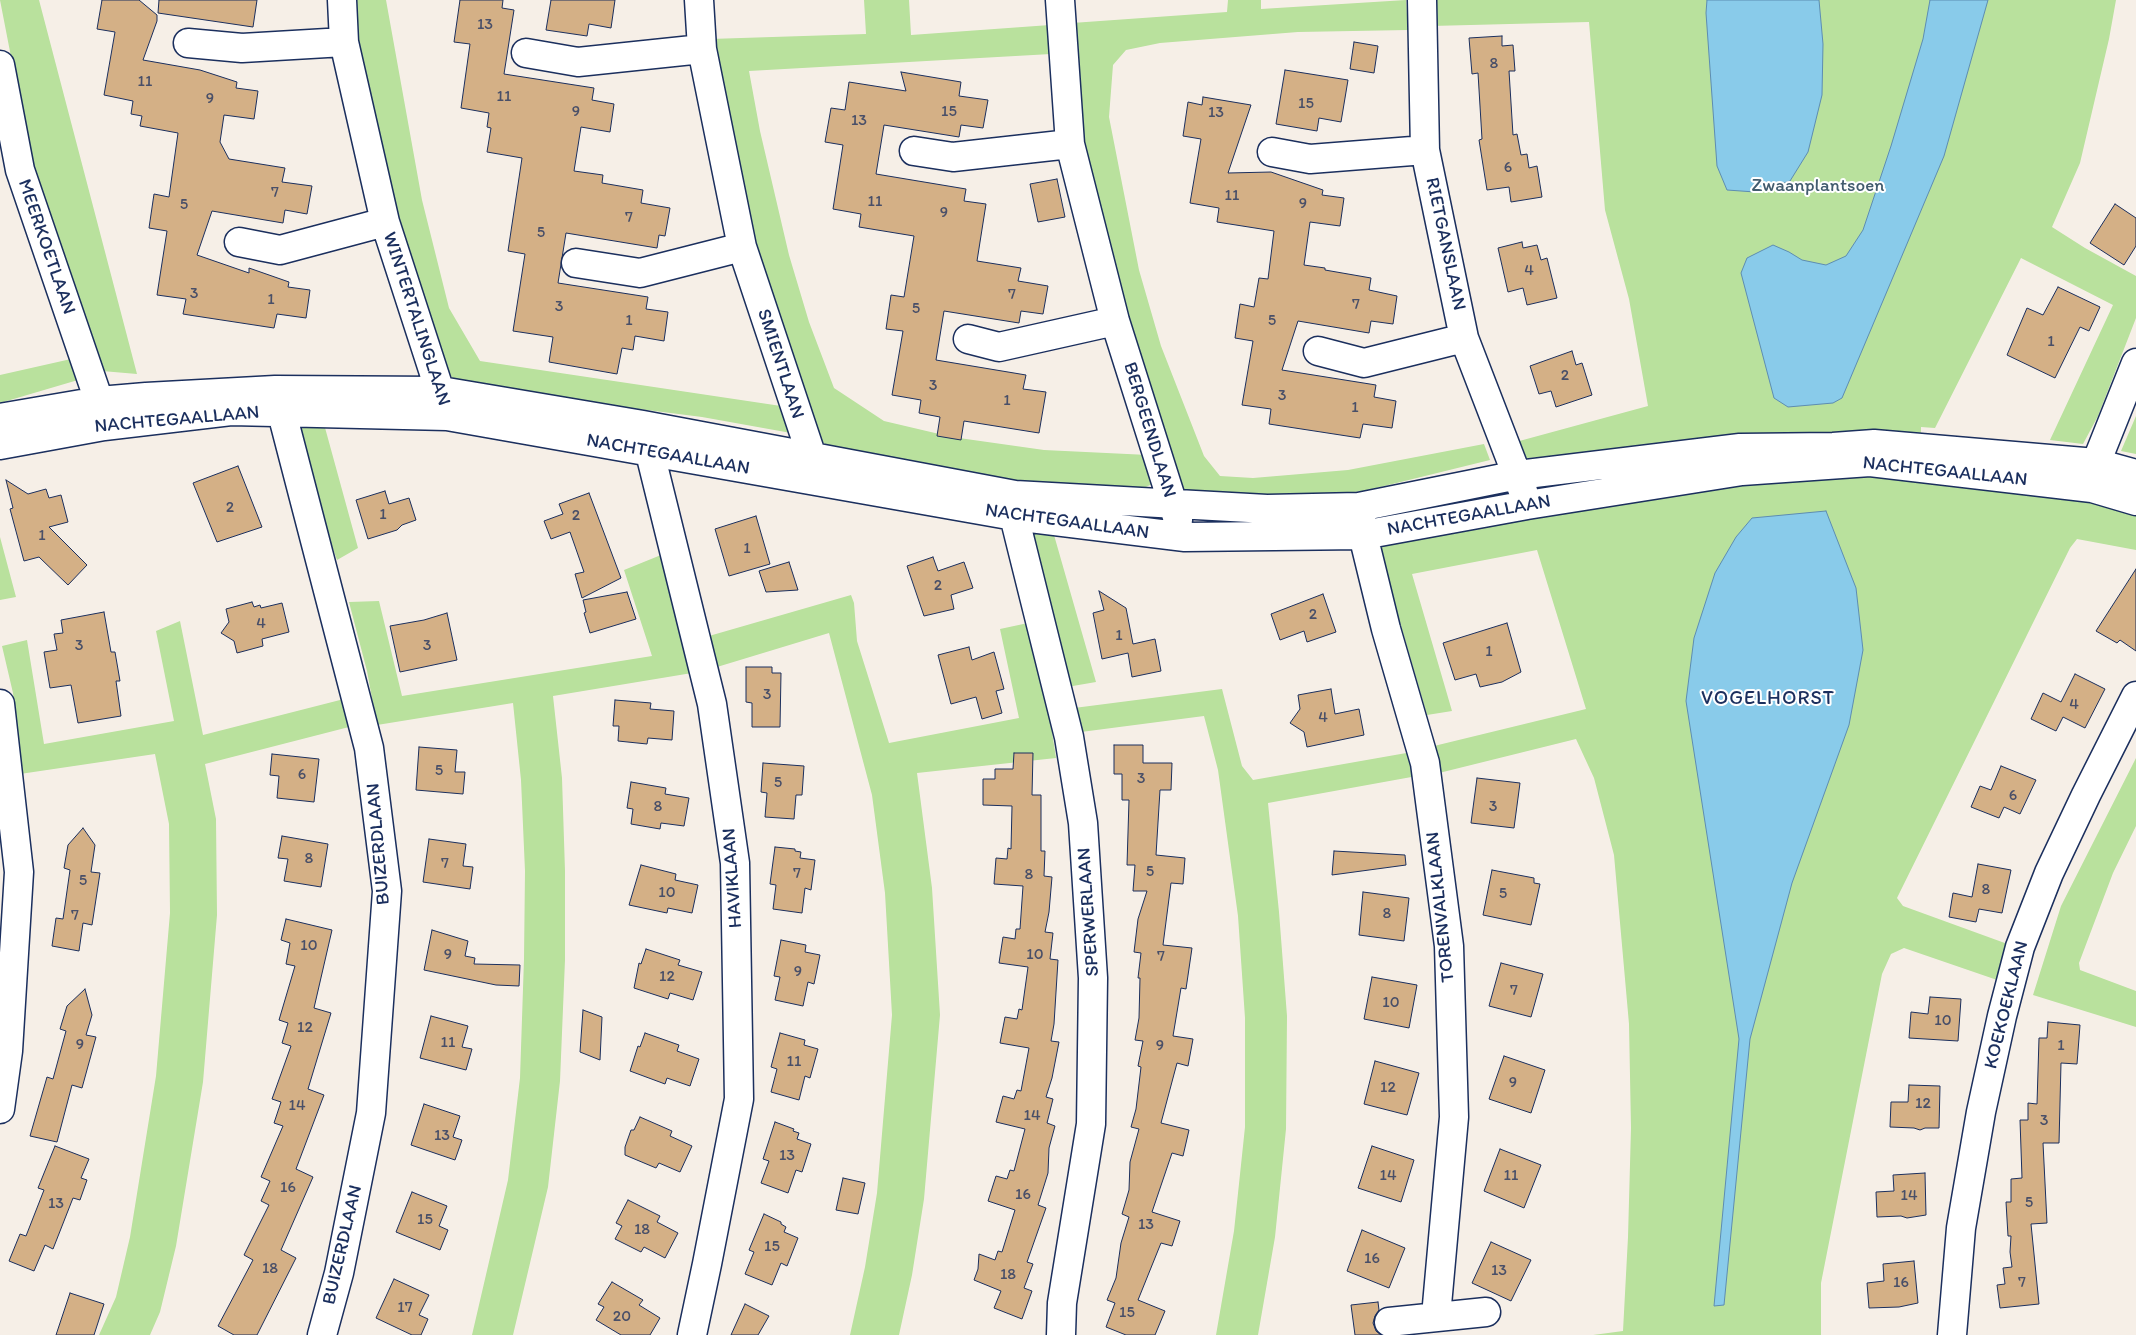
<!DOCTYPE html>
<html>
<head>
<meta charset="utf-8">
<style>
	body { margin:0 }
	canvas { display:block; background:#f6efe7 }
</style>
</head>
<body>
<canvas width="2136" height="1335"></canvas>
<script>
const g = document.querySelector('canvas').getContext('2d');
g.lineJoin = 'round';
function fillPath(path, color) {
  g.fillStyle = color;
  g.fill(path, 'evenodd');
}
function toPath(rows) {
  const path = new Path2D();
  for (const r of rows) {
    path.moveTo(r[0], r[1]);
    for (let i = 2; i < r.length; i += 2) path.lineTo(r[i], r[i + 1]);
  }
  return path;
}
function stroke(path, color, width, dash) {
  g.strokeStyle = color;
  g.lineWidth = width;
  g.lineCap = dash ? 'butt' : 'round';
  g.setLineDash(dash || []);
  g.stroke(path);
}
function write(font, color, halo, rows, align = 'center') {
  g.font = font + ' Itim,sans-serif';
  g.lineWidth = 4;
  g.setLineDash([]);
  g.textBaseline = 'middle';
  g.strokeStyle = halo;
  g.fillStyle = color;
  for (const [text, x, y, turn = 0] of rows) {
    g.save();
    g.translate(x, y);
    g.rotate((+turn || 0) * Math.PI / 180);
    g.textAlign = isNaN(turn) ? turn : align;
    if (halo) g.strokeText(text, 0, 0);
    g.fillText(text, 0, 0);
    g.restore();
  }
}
fillPath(toPath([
	[0,0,39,0,137,374,102,371,31,160],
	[354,0,386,0,422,200,449,308,480,361,781,406,791,433,702,417,466,387,442,370,401,240,361,64],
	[864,0,909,0,911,35,1050,25,1051,54,749,71,760,131,789,255,809,322,834,388,884,421,952,437,1044,450,1148,455,1156,482,1140,490,1005,480,834,454,818,437,758,263,710,39,866,34],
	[1228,0,1261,0,1261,9,1406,0,1408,30,1298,32,1160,43,1126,50,1113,65,1109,117,1139,270,1161,346,1204,456,1220,476,1253,478,1348,470,1484,444,1490,460,1364,491,1298,498,1192,498,1182,487,1122,318,1091,196,1074,71,1072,23,1227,12],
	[1429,0,2116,0,2109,39,2080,163,2052,227,2085,248,2136,276,2136,318,2098,416,2083,444,2050,440,2113,305,2021,258,1935,428,1921,427,1920,476,2028,486,2136,510,2136,550,2077,539,2070,548,1897,898,1903,906,2013,946,2003,982,1904,948,1891,954,1882,974,1821,1283,1821,1335,1593,1335,1623,1331,1628,1237,1631,1128,1629,1024,1614,855,1594,778,1576,739,1439,773,1434,746,1586,709,1537,550,1412,574,1452,711,1427,715,1376,540,1578,506,1628,449,1518,459,1512,443,1648,406,1629,299,1605,210,1589,22,1431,26],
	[71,359,78,380,0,403,0,375],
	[2136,416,2136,454,2121,451],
	[296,422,324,424,358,548,337,560,311,487],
	[1031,531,1054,535,1096,682,1067,687],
	[0,537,16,597,0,600],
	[661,555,692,673,553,696,562,778,565,871,565,960,560,1081,548,1187,513,1335,472,1335,508,1180,520,1078,524,959,525,871,521,780,513,703,377,725,367,671,349,602,379,601,402,696,652,656,624,570],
	[851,595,854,603,857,641,889,743,1019,718,1000,629,1028,623,1042,668,1056,758,917,773,932,888,940,1015,924,1199,912,1275,899,1335,850,1335,865,1267,877,1193,892,1015,885,893,872,795,829,633,717,667,709,636],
	[180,621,203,735,344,699,349,727,205,764,216,819,217,915,203,1082,176,1246,160,1312,150,1335,99,1335,116,1297,130,1237,156,1076,170,913,169,824,155,754,20,774,13,693,2,646,27,640,44,744,174,721,156,631],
	[1222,689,1242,766,1253,780,1412,752,1417,776,1268,803,1279,912,1287,1016,1286,1129,1275,1237,1258,1335,1216,1335,1234,1231,1245,1127,1245,1018,1238,916,1218,770,1204,716,1081,732,1074,708],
	[2136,758,2136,826,2113,873,2079,963,2080,970,2136,991,2136,1027,2033,995,2061,906]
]), '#b9e19d');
const water = toPath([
	[1707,0,1819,0,1823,44,1822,95,1808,152,1790,181,1755,192,1727,190,1717,166,1706,13,1707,0],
	[1930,0,1988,0,1944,156,1842,398,1833,403,1788,407,1774,398,1741,273,1747,258,1773,245,1789,252,1802,260,1826,265,1846,256,1863,230,1891,146,1923,39,1930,0],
	[1826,511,1856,588,1863,650,1849,725,1792,883,1750,1039,1724,1305,1714,1306,1739,1039,1686,701,1694,638,1715,573,1736,537,1752,518,1826,511]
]);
fillPath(water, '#89cbea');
stroke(water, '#5d8db2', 1);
const building = toPath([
	[102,0,139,0,157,15,157,21,143,60,200,70,237,82,236,88,258,91,254,119,224,115,220,142,229,159,285,168,282,182,312,186,307,214,285,210,283,223,212,211,197,255,249,273,249,268,289,282,288,287,310,290,306,318,277,314,274,328,189,315,183,314,186,299,157,295,167,231,149,228,154,194,169,197,178,133,140,126,142,116,131,114,133,101,104,95,115,32,97,29,102,0],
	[159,0,257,0,253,27,158,13,159,0],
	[460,0,503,0,502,8,514,10,504,74,594,88,592,100,614,104,610,132,581,127,574,171,603,175,602,183,643,190,641,203,670,208,665,236,659,235,657,248,566,233,558,283,648,297,646,309,668,312,664,341,635,336,633,350,622,348,617,374,549,362,553,337,513,331,525,254,508,251,522,158,487,152,491,128,487,127,489,113,461,108,470,44,454,42,460,0],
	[551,0,615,0,611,28,589,24,587,36,546,30,551,0],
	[1502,36,1502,46,1513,45,1515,71,1509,71,1513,135,1517,134,1521,155,1527,154,1529,168,1537,166,1542,197,1511,202,1509,187,1487,190,1479,140,1482,139,1478,73,1472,74,1469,38,1502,36],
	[1354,42,1378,46,1374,73,1350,69,1354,42],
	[1285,70,1348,80,1341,122,1319,118,1317,131,1276,124,1285,70],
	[901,72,961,82,959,96,988,100,983,128,961,125,959,137,884,125,876,174,966,189,964,201,986,204,977,261,1021,268,1018,281,1048,286,1043,314,1021,311,1019,323,944,311,936,360,1026,375,1023,389,1046,392,1039,433,964,421,961,440,937,436,940,417,919,413,921,400,892,395,903,331,886,329,891,295,904,297,914,236,859,227,861,214,833,209,843,145,825,142,831,108,845,110,849,82,906,91,901,72],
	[1203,97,1251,105,1228,173,1271,172,1323,190,1322,195,1344,198,1340,226,1310,222,1304,265,1325,268,1325,270,1371,278,1369,290,1397,296,1393,324,1371,321,1369,333,1298,321,1282,370,1376,385,1374,397,1396,401,1392,428,1363,424,1360,438,1269,424,1271,409,1242,405,1253,341,1235,338,1240,304,1254,307,1259,278,1268,279,1274,231,1217,222,1219,208,1190,203,1201,139,1183,136,1188,102,1202,105,1203,97],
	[1057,179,1065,217,1038,222,1030,184,1057,179],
	[2115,204,2136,218,2136,246,2124,265,2090,243,2115,204],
	[1522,242,1523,248,1537,245,1541,260,1547,258,1557,298,1527,305,1523,288,1508,292,1498,248,1522,242],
	[2058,287,2100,307,2089,331,2080,327,2055,378,2007,355,2027,308,2043,315,2058,287],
	[1572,351,1576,365,1582,363,1592,395,1556,407,1551,391,1539,394,1530,366,1572,351],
	[238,466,262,527,217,542,193,483,238,466],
	[6,480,28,494,46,489,49,498,61,495,68,522,49,527,87,565,68,585,39,557,24,561,10,509,13,508,6,480],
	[385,491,389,504,409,498,416,520,402,525,397,530,368,539,356,500,385,491],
	[589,493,621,578,582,598,575,574,584,572,570,532,551,539,544,521,563,514,559,504,589,493],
	[756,516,770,564,729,576,715,529,756,516],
	[933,557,938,571,964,562,973,588,951,595,954,609,924,616,907,566,933,557],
	[789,562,798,590,766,592,759,571,789,562],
	[2136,569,2136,651,2120,640,2117,643,2096,631,2136,569],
	[1099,591,1126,608,1133,644,1155,639,1161,671,1132,677,1128,653,1102,659,1093,613,1104,610,1099,591],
	[627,592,636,619,590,633,584,613,586,612,583,600,627,592],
	[1323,594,1336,632,1307,642,1304,631,1280,640,1271,614,1323,594],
	[252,602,254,607,260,605,261,608,282,603,289,632,262,639,263,646,237,653,234,641,221,633,229,622,226,609,252,602],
	[104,612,111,652,115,652,120,681,116,681,121,716,78,723,71,685,50,688,44,652,57,650,54,634,63,633,61,620,104,612],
	[447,613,457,660,400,672,390,626,424,620,447,613],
	[1507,623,1521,672,1502,682,1480,687,1476,674,1455,680,1443,643,1507,623],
	[969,647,972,660,994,652,1004,689,996,691,1002,713,982,719,976,697,951,704,938,655,969,647],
	[746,667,772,667,772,673,781,673,780,727,752,727,752,703,746,702,746,667],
	[2075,674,2105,689,2085,728,2063,717,2056,731,2031,719,2043,693,2061,702,2075,674],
	[1331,689,1335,714,1359,709,1364,735,1307,747,1304,732,1290,723,1300,709,1298,695,1331,689],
	[615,700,651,703,650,709,674,711,672,740,648,738,647,744,618,741,619,726,613,726,615,700],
	[1114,745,1143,745,1143,763,1172,763,1171,790,1160,790,1156,855,1185,858,1183,884,1171,883,1163,945,1192,948,1186,989,1181,988,1173,1036,1193,1039,1188,1066,1177,1063,1161,1123,1189,1130,1183,1156,1172,1153,1152,1212,1180,1221,1172,1246,1161,1243,1138,1300,1165,1311,1155,1335,1126,1335,1106,1327,1115,1303,1107,1300,1116,1278,1121,1243,1129,1217,1122,1214,1129,1190,1130,1162,1139,1129,1131,1127,1136,1109,1141,1067,1138,1066,1143,1041,1135,1040,1139,1018,1140,978,1138,978,1141,953,1134,952,1138,919,1147,891,1133,891,1135,865,1127,865,1129,800,1122,800,1122,774,1114,774,1114,745],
	[419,747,457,750,455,772,465,772,463,794,416,790,419,747],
	[1014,753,1033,753,1032,795,1041,795,1041,851,1045,851,1044,876,1052,877,1049,912,1045,932,1053,933,1050,959,1058,960,1054,1024,1051,1041,1059,1042,1052,1078,1046,1097,1053,1099,1047,1123,1055,1126,1049,1148,1048,1173,1038,1205,1046,1208,1027,1262,1033,1264,1024,1288,1032,1291,1022,1319,994,1308,1001,1291,974,1280,978,1269,979,1254,995,1260,998,1251,1002,1252,1015,1210,988,1201,996,1176,1007,1179,1010,1170,1014,1171,1025,1129,996,1122,1003,1096,1014,1099,1017,1090,1021,1091,1029,1048,1000,1043,1005,1017,1017,1019,1019,1009,1022,1010,1028,967,999,963,1003,937,1015,939,1016,929,1020,929,1023,886,994,884,996,858,1007,859,1008,848,1011,849,1012,806,983,805,983,779,995,779,995,769,1013,769,1014,753],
	[272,754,319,759,314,802,277,798,279,776,270,775,272,754],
	[763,763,804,766,802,795,796,795,794,819,765,817,767,793,761,792,763,763],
	[2001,766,2036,780,2020,814,2004,807,1999,818,1971,807,1980,786,1991,790,2001,766],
	[1477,778,1520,783,1514,828,1471,823,1477,778],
	[631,782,666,788,665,794,689,798,684,826,661,823,660,829,631,824,633,809,627,808,631,782],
	[83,828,95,845,91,872,100,873,92,925,83,923,79,951,52,946,56,918,63,919,70,870,64,868,68,845,83,828],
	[282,836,328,844,321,887,284,881,288,859,278,858,282,836],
	[429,839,466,844,463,866,473,867,470,889,423,882,429,839],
	[775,847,795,849,795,851,801,852,800,858,815,860,811,890,805,888,802,913,773,909,776,885,770,884,775,847],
	[1334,851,1405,855,1406,865,1332,875,1334,851],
	[1978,864,2011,870,2002,913,1979,909,1976,922,1949,917,1953,893,1972,897,1978,864],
	[641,865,676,874,675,880,698,885,692,913,668,908,667,913,629,905,641,865],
	[1492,870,1534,878,1534,883,1540,884,1531,925,1483,915,1492,870],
	[1363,892,1409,898,1404,941,1359,935,1363,892],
	[286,919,332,930,314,1008,331,1013,308,1089,324,1095,296,1169,313,1177,281,1250,296,1258,257,1335,234,1335,218,1326,253,1260,244,1255,269,1205,261,1201,270,1181,261,1177,283,1126,274,1123,281,1102,272,1099,291,1046,282,1043,288,1023,279,1020,295,966,286,964,290,943,281,940,286,919],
	[432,930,468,941,465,956,475,958,474,964,520,965,519,986,496,985,424,970,432,930],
	[781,940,806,945,805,952,820,955,814,984,808,982,803,1006,775,1000,780,977,774,976,781,940],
	[646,949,680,960,678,965,702,972,693,1000,670,993,668,999,634,988,639,963,641,964,646,949],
	[1501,963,1543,974,1531,1017,1489,1006,1501,963],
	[1372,977,1417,985,1409,1028,1364,1019,1372,977],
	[85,989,92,1015,86,1035,96,1037,82,1088,72,1085,57,1142,30,1136,47,1077,53,1079,66,1031,60,1029,67,1006,85,989],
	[1930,997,1961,999,1958,1041,1909,1038,1911,1012,1928,1014,1930,997],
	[583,1010,602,1017,600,1060,580,1052,583,1010],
	[431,1016,468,1026,462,1047,472,1049,466,1070,420,1058,431,1016],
	[2048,1022,2080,1025,2077,1064,2061,1063,2059,1143,2043,1143,2047,1223,2031,1224,2039,1304,2000,1308,1997,1285,2005,1284,2003,1268,2012,1267,2010,1252,2011,1236,2008,1236,2006,1202,2011,1202,2011,1179,2022,1178,2020,1120,2028,1120,2028,1103,2037,1104,2039,1038,2047,1038,2048,1022],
	[645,1033,679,1045,677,1051,699,1059,690,1086,667,1078,665,1084,630,1071,638,1046,640,1047,645,1033],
	[780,1033,805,1040,804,1045,818,1049,810,1078,805,1076,799,1100,771,1092,777,1069,771,1067,780,1033],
	[1504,1056,1545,1070,1531,1113,1489,1099,1504,1056],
	[1375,1061,1419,1073,1407,1115,1364,1104,1375,1061],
	[1909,1085,1940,1086,1939,1128,1925,1128,1920,1130,1914,1128,1890,1127,1891,1102,1908,1102,1909,1085],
	[424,1104,460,1116,453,1137,462,1140,455,1160,411,1145,424,1104],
	[640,1117,672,1131,670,1136,692,1146,680,1172,659,1163,656,1168,625,1155,625,1147,631,1130,634,1130,640,1117],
	[775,1122,794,1129,793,1131,799,1133,797,1139,811,1144,802,1172,796,1170,788,1193,761,1183,769,1161,763,1159,775,1122],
	[55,1146,89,1159,81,1178,87,1180,80,1200,73,1198,53,1249,45,1245,34,1271,9,1261,20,1234,26,1236,44,1190,38,1188,55,1146],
	[1372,1146,1414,1160,1401,1202,1358,1188,1372,1146],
	[1500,1149,1541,1165,1524,1208,1484,1191,1500,1149],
	[1925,1173,1926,1215,1907,1218,1901,1216,1877,1217,1876,1192,1894,1191,1893,1175,1925,1173],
	[843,1178,865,1183,858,1214,836,1210,843,1178],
	[412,1192,447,1206,439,1226,448,1230,440,1250,396,1232,412,1192],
	[628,1200,660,1216,657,1222,678,1233,665,1258,644,1247,641,1252,615,1239,622,1226,616,1223,628,1200],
	[764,1214,781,1222,781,1224,786,1227,784,1232,798,1238,787,1266,781,1263,772,1285,745,1274,754,1252,749,1250,764,1214],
	[1362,1230,1405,1248,1389,1288,1347,1271,1362,1230],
	[1491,1242,1531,1260,1511,1301,1472,1283,1491,1242],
	[1914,1261,1918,1303,1899,1307,1869,1308,1867,1283,1884,1281,1883,1264,1914,1261],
	[394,1279,429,1295,419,1315,428,1319,421,1335,412,1335,376,1318,394,1279],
	[612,1282,643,1300,639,1305,660,1318,650,1335,621,1335,596,1320,604,1307,598,1304,612,1282],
	[70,1293,104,1304,94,1335,56,1335,70,1293],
	[1378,1302,1379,1310,1375,1316,1373,1323,1376,1331,1381,1335,1355,1335,1351,1305,1378,1302],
	[745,1304,769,1316,758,1335,731,1335,745,1304]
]);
fillPath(building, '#d4b086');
stroke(building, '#1b2f5e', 1);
const street = toPath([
	[342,0,344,42,385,222,445,407],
	[699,0,702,49,742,247,817,472],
	[1060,0,1070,144,1115,321,1178,520],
	[1422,0,1425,150,1464,338,1523,491],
	[188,43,242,48,344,42],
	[526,53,578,62,702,49],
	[0,65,20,170,99,401,103,418],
	[914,151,953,157,1070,144],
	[1272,152,1310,159,1425,150],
	[239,242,280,250,385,222],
	[576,263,640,273,742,247],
	[968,339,999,347,1115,321],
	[1318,351,1364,363,1464,338],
	[277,394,369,748,387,891,371,1113,339,1273,322,1335],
	[0,418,99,401,146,397,275,390,441,391,643,425,1015,495,1267,509,1359,507,1518,475,1740,448,1833,447,1874,444,2096,463,2136,474],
	[646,437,712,704,735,863,739,1099,707,1264,692,1335],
	[0,445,104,426,231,411,447,416,1014,516,1185,537,1363,535,1527,505,1742,471,1870,462,2092,488,2136,501],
	[2093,481,2096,463,2136,363],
	[1015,499,1014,516,1069,737,1083,823,1093,978,1091,1124,1062,1303,1061,1335],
	[1361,518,1363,535,1386,629,1425,763,1449,946,1454,1117,1436,1316],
	[0,704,19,872,8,1051,0,1109],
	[1389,1322,1486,1312],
	[1952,1335,1961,1228,1981,1112,2002,1016,2020,947,2049,873,2086,795,2136,696]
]);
stroke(street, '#1b2f5e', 31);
stroke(street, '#fff', 28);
write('16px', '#494f68', null, [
	["13",485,25],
	["8",1494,64],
	["11",145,82],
	["11",504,97],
	["9",210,99],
	["15",1306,104],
	["9",576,112],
	["15",949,112],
	["13",1216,113],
	["13",859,121],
	["6",1508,168],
	["7",275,193],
	["11",1232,196],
	["11",875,202],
	["9",1303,204],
	["5",184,205],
	["9",944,213],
	["7",629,218],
	["5",541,233],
	["4",1529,271],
	["3",194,294],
	["7",1012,295],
	["1",271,300],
	["7",1356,305],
	["3",559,307],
	["5",916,309],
	["1",629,321],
	["5",1272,321],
	["1",2051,342],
	["2",1565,376],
	["3",933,386],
	["3",1282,396],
	["1",1007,401],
	["1",1355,408],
	["2",230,508],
	["1",383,515],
	["2",576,516],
	["1",42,536],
	["1",747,549],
	["2",938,586],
	["2",1313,615],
	["4",261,624],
	["1",1119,636],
	["3",79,646],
	["3",427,646],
	["1",1489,652],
	["3",767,695],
	["4",2074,705],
	["4",1323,718],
	["5",439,771],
	["6",302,775],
	["3",1141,779],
	["5",778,783],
	["6",2013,796],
	["8",658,807],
	["3",1493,807],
	["8",309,859],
	["7",445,864],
	["5",1150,872],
	["7",797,874],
	["8",1029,875],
	["5",83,881],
	["8",1986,890],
	["10",667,893],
	["5",1503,894],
	["8",1387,914],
	["7",75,916],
	["10",309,946],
	["9",448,955],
	["10",1035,955],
	["7",1161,957],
	["9",798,972],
	["12",667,977],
	["7",1514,991],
	["10",1391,1003],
	["10",1943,1021],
	["12",305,1028],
	["11",448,1043],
	["9",80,1045],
	["9",1160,1046],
	["1",2061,1046],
	["11",794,1062],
	["9",1513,1083],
	["12",1388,1088],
	["12",1923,1104],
	["14",297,1106],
	["14",1032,1116],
	["3",2044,1121],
	["13",442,1136],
	["13",787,1156],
	["14",1388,1176],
	["11",1511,1176],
	["16",288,1188],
	["16",1023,1195],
	["14",1909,1196],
	["5",2029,1203],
	["13",56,1204],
	["15",425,1220],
	["13",1146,1225],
	["18",642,1230],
	["15",772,1247],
	["16",1372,1259],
	["18",270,1269],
	["13",1499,1271],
	["18",1008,1275],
	["16",1901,1283],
	["7",2022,1283],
	["17",405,1308],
	["15",1127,1313],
	["20",622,1317]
]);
write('19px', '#425c6e', '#fff', [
	["Zwaanplantsoen",1818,186]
]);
write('19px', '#1b2f5e', '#fff', [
	["RIETGANSLAAN",1445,244,78],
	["MEERKOETLAAN",46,247,71],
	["WINTERTALINGLAAN",416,319,72],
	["SMIENTLAAN",780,364,72],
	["NACHTEGAALLAAN",177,420,-5],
	["BERGEENDLAAN",1149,430,73],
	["NACHTEGAALLAAN",668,455,10],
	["NACHTEGAALLAAN",1945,472,6],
	["NACHTEGAALLAAN",1469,516,-10],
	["NACHTEGAALLAAN",1067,522,8],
	["BUIZERDLAAN",379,844,-95],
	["HAVIKLAAN",733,878,-94],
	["TORENVALKLAAN",1441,907,-96],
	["SPERWERLAAN",1089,912,-94],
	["KOEKOEKLAAN",2007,1005,-76],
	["BUIZERDLAAN",343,1245,-77]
]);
g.letterSpacing = '1px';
write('20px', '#1b2f5e', '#fff', [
	["VOGELHORST",1768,699]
]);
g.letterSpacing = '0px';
</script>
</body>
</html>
